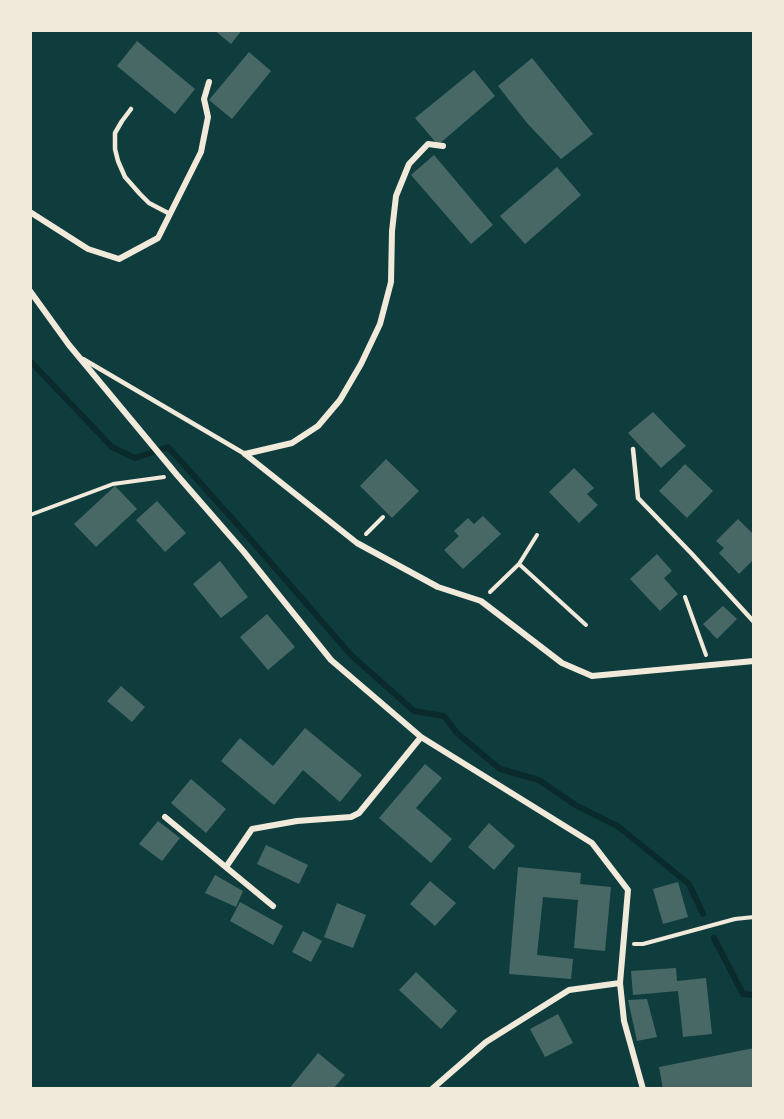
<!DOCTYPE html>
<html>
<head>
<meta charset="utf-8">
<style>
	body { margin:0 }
	#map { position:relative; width:784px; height:1119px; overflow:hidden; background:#0f3d3e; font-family:"Alegreya Sans",sans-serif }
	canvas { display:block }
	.frame { position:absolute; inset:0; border:32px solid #f1e9da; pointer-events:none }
</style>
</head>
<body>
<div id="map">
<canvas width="784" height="1119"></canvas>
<div class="frame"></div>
</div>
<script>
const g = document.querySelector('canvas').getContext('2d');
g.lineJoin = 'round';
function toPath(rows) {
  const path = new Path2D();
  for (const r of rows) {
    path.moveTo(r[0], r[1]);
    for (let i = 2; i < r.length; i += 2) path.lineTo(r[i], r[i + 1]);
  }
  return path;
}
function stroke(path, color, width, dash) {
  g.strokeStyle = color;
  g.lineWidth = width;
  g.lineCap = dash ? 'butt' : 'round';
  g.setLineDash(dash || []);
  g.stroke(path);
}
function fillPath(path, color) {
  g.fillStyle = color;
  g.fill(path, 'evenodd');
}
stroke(toPath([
	[30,361,112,447,135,458,168,447,237,524,351,655,414,711,444,716,457,733,500,769,539,780,577,806,619,827,689,884,703,914],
	[714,938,743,994,754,995]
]), '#0a2a2b', 6);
fillPath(toPath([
	[214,30,242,30,231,44],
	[137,41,195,89,175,114,117,66],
	[249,52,271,71,232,119,209,100],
	[532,58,593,134,561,159,527,123,498,86],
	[474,70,495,96,438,145,415,118],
	[434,155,493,225,471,244,411,175],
	[557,167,581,195,525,244,500,216],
	[653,412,686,446,661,468,628,433],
	[386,459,419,491,392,518,360,486],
	[685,464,713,491,687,518,659,491],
	[574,468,594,488,587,494,598,505,579,523,549,492],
	[115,486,137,509,96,547,74,524],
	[157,501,186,533,165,552,136,520],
	[483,516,501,534,463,569,444,550,459,536,454,531,468,518,474,524],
	[738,519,754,535,754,559,739,574,719,553,724,548,716,541],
	[657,554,672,571,664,578,678,594,660,611,630,579],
	[220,561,248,597,221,618,193,584],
	[723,606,737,619,717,639,703,624],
	[267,614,295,647,268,670,240,637],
	[121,686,145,707,132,722,107,701],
	[305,728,362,775,340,802,303,770,274,805,221,761,240,738,273,766],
	[425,764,442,778,416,808,452,839,431,863,379,818],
	[191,779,226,809,206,833,171,803],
	[158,821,180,838,162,861,139,844],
	[489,823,515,846,494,870,468,847],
	[266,845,308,865,299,884,257,864],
	[518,867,581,873,580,884,611,887,605,951,574,948,578,900,543,897,537,955,573,959,571,979,509,974],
	[215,875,243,891,236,907,205,893],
	[430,881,456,903,435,926,410,904],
	[678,882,688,917,663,924,653,889],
	[240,902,283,926,273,945,230,921],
	[337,903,366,915,353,948,324,937],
	[303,931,322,941,311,962,292,952],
	[676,968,677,981,706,978,712,1034,683,1037,678,991,633,995,631,971],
	[416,972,457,1011,441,1029,399,990],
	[647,999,657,1037,637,1041,628,1000],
	[558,1014,573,1043,545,1057,530,1029],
	[754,1048,754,1089,663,1089,659,1067],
	[318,1053,345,1075,333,1089,289,1089]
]), '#486865');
stroke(toPath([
	[30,515,113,484,164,477],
	[366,534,383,517],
	[519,564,537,535],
	[490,592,519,564,586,625],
	[685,597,706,655],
	[634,944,643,944,735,919,754,917]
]), '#f1e9da', 4);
stroke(toPath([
	[131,109,122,121,115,133,115,149,118,161,125,177,140,194,149,203,170,214],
	[83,359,245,454],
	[633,449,638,498,691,553,754,622]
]), '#f1e9da', 4.5);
stroke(toPath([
	[30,212,88,249,119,259,158,238,201,152,208,117,204,99,209,82],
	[30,291,69,345,177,475,244,552,331,660,421,737,592,843,628,890,620,983,624,1021,643,1089],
	[245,454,357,543,438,587,481,601,562,663,592,676,754,661],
	[245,454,292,443,318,426,340,400,361,364,380,324,391,282,392,231,396,196,409,164,428,144,443,146],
	[165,817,273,906],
	[226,867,252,829,297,821,351,817,359,813,421,737],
	[432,1089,486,1042,569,990,620,983]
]), '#f1e9da', 6);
</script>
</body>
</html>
